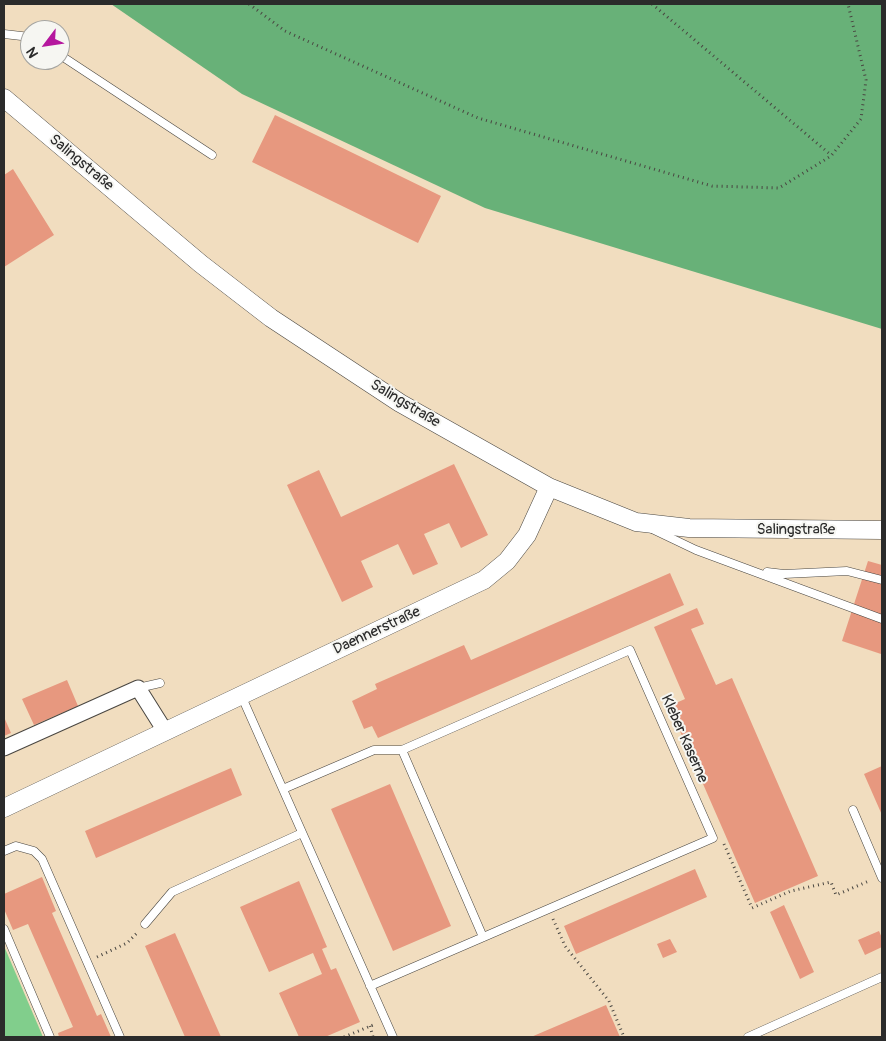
<!DOCTYPE html>
<html>
<head>
<meta charset="utf-8">
<style>
	body { margin:0 }
	#map { position:relative; width:886px; height:1041px; overflow:hidden; background:#f1ddbf; font-family:Pangolin,sans-serif }
	canvas { display:block }
	.frame { position:absolute; inset:0; border:5px solid #2b2b2b; pointer-events:none }
	.north { position:absolute; left:20px; top:20px; width:50px; height:50px; box-sizing:border-box; background:#f6f6f2; border:1px solid #a5a5a2; border-radius:50%; rotate:239deg; font-size:14px; font-weight:700; line-height:20px; text-align:center; color:#2b2b2b }
	.north::after { content:''; display:block; margin:auto; width:18px; height:22px; background:#b5179e; clip-path:polygon(50% 0,100% 100%,50% 72%,0 100%) }
</style>
</head>
<body>
<div id="map">
<canvas width="886" height="1041"></canvas>
<div class="frame"></div>
<div class="north">N</div>
</div>
<script>
const g = document.querySelector('canvas').getContext('2d');
g.lineJoin = 'round';
function fillPath(path, color) {
  g.fillStyle = color;
  g.fill(path, 'evenodd');
}
function toPath(rows) {
  const path = new Path2D();
  for (const r of rows) {
    path.moveTo(r[0], r[1]);
    for (let i = 2; i < r.length; i += 2) path.lineTo(r[i], r[i + 1]);
  }
  return path;
}
function stroke(path, color, width, dash) {
  g.strokeStyle = color;
  g.lineWidth = width;
  g.lineCap = dash ? 'butt' : 'round';
  g.setLineDash(dash || []);
  g.stroke(path);
}
function write(font, color, halo, rows, align = 'center') {
  g.font = font + ' Pangolin,sans-serif';
  g.lineWidth = 4;
  g.setLineDash([]);
  g.textBaseline = 'middle';
  g.strokeStyle = halo;
  g.fillStyle = color;
  for (const [text, x, y, turn = 0] of rows) {
    g.save();
    g.translate(x, y);
    g.rotate((+turn || 0) * Math.PI / 180);
    g.textAlign = isNaN(turn) ? turn : align;
    if (halo) g.strokeText(text, 0, 0);
    g.fillText(text, 0, 0);
    g.restore();
  }
}
fillPath(toPath([
	[4,946,43,1037,4,1037]
]), '#81ce8c');
fillPath(toPath([
	[111,4,882,4,882,329,485,208,242,94]
]), '#68b178');
fillPath(toPath([
	[275,115,441,196,418,243,252,162],
	[13,169,54,235,4,267,4,175],
	[454,464,488,535,461,548,449,523,424,534,438,564,413,575,398,544,361,561,373,587,342,602,287,485,319,470,341,517],
	[868,561,882,565,881,654,842,641],
	[670,573,684,605,378,738,372,726,364,729,352,701,377,689,375,684,464,645,471,660],
	[697,608,704,624,691,629,716,685,732,678,818,876,755,903,669,706,685,699,654,627],
	[67,680,78,706,34,725,22,699],
	[4,717,11,733,4,736],
	[882,766,882,815,864,774],
	[231,768,242,795,96,858,85,831],
	[390,784,451,926,393,951,331,809],
	[695,869,707,897,576,954,564,926],
	[42,877,56,911,52,913,97,1016,101,1014,111,1037,59,1037,58,1033,73,1027,28,924,13,930,4,909,4,894],
	[299,881,327,947,322,949,331,970,336,968,360,1022,325,1037,299,1037,279,993,322,974,313,953,269,972,240,907],
	[784,905,814,972,800,979,770,912],
	[879,931,882,938,882,947,865,955,858,940],
	[175,933,221,1037,185,1037,145,946],
	[670,939,677,952,663,958,657,944],
	[606,1005,620,1037,531,1037]
]), '#e7987f');
const service = toPath([
	[4,34,30,37],
	[60,55,212,155],
	[652,529,696,550,882,619],
	[767,572,784,574,847,571,882,580],
	[138,688,160,683],
	[241,695,393,1037],
	[283,789,374,750,402,750,483,937],
	[853,810,882,878],
	[4,851,16,846,34,851,42,859,120,1037],
	[145,924,172,892,302,833],
	[4,929,50,1037],
	[370,986,713,838,630,650,402,750],
	[748,1037,882,977]
]);
const minor = toPath([
	[4,748,138,688,165,731]
]);
const tertiary = toPath([
	[4,98,201,264,271,318,400,403,549,487,636,522,689,528,882,530],
	[4,808,484,580,507,561,527,535,549,487]
]);
stroke(service, '#494641', 9);
stroke(minor, '#494641', 17);
stroke(tertiary, '#494641', 19);
stroke(toPath([
	[249,4,285,31,478,118,712,186,779,188,831,156,861,119,866,80,848,4],
	[652,4,831,155],
	[724,844,752,908,791,891,831,882,836,895,869,881],
	[553,919,565,946,609,1001,624,1037],
	[97,957,127,943,138,932],
	[370,1026,373,1037],
	[344,1037,373,1025]
]), '#494641', 3, [1, 4]);
stroke(service, '#fff', 8);
stroke(minor, '#fff', 15);
stroke(tertiary, '#fff', 18);
write('15px', '#2b2b2b', '#f6f6f2', [
	["Salingstraße",81,163,40],
	["Salingstraße",405,404,31],
	["Salingstraße",796,530],
	["Daennerstraße",377,631,-25],
	["Kleber Kaserne",684,739,66]
]);
</script>
</body>
</html>
